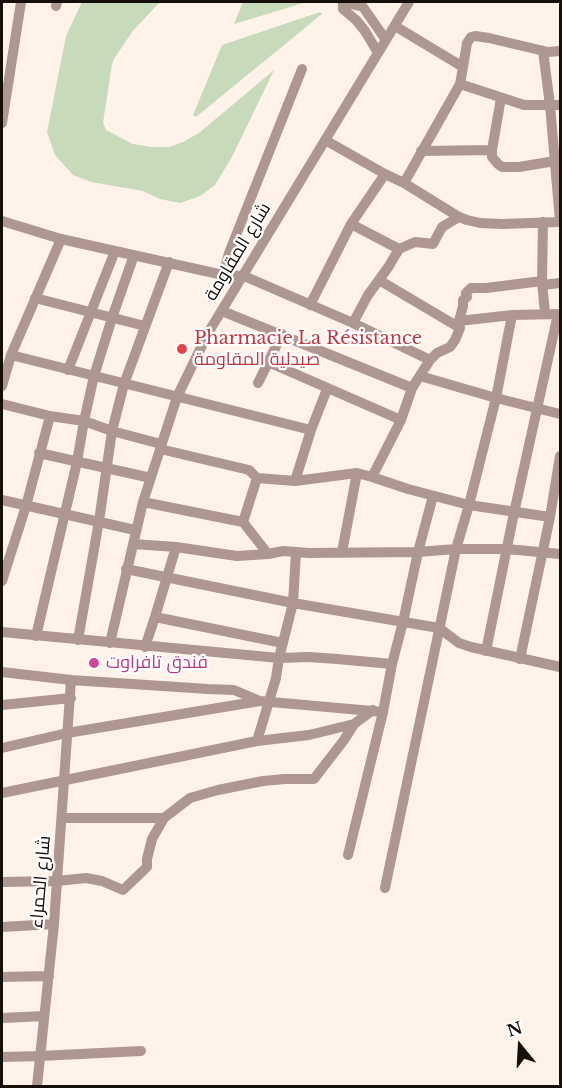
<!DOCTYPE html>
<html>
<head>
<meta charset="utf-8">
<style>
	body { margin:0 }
	#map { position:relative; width:562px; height:1088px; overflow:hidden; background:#fef2e9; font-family:"Libre Baskerville",serif }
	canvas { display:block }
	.frame { position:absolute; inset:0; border:3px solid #150e09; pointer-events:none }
	.north { position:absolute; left:490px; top:1016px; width:60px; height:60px; -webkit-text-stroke:4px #fff; paint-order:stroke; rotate:342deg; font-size:16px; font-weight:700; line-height:24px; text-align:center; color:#150e09 }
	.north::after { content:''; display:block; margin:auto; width:21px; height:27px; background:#150e09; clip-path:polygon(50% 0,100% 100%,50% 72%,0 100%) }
</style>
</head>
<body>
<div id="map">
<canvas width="562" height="1088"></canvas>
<div class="frame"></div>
<div class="north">N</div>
</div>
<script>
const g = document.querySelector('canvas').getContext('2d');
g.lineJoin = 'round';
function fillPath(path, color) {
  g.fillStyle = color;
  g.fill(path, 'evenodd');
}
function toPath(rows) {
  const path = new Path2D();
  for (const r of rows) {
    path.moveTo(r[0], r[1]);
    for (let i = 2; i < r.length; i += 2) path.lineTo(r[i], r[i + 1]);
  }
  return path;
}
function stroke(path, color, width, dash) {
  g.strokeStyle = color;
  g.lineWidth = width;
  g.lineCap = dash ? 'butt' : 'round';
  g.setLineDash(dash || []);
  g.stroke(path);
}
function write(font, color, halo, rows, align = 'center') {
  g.font = font + ' "Libre Baskerville",Cairo,serif';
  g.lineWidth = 4.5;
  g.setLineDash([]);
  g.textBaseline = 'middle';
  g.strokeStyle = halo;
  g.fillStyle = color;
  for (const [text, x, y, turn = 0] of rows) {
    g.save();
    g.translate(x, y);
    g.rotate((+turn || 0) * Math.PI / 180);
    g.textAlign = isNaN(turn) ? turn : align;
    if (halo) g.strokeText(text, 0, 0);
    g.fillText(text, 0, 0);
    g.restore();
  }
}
fillPath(toPath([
	[82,2,163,2,158,4,132,32,114,59,112,64,103,123,106,130,133,144,151,147,169,147,183,142,199,133,274,70,232,157,215,185,200,196,180,203,160,199,143,191,91,182,73,175,55,155,47,132,66,36],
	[243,2,307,2,234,24],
	[320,12,322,14,196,117,193,115,222,45]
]), '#c7dbbb');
stroke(toPath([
	[343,2,343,9,356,20,365,31,378,53],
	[344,2,363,7,386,40],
	[56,6,57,2],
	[395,26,463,67,460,84,404,183],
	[463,67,467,43,471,37,475,36,489,38,548,52,560,51],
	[460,84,524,105,550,105,543,51],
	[501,98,492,150,492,157,498,164,502,167,519,167,555,161],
	[560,105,550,105,560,221],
	[2,123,21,2],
	[325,140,385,174,404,183,459,217,467,220,480,223,502,224,560,222],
	[421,151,492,150],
	[2,221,61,239,223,275,244,276,353,323,430,360],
	[543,222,542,281,545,314],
	[351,224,399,249,389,266,379,280],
	[399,249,415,242,433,244,442,227,459,217],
	[223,275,229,253,302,69],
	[542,285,560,283],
	[35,298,145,326],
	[310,305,351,224,385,174],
	[222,311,412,388],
	[459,321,512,315,560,314],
	[353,323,368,295,379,280,460,328],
	[11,355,311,430],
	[268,362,401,420],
	[68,370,115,251],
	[420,376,496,398,560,414],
	[258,383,282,334],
	[2,386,11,355,61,239],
	[2,404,50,416,84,421,112,431,161,444],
	[160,449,249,470,257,478,295,481,357,473,372,477,401,420,412,388,430,360,437,353,450,347,455,340,460,328,459,321,463,306,463,300,467,297,466,293,471,288,486,288,542,281],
	[39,453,151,478],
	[372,477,408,489,469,505,550,517],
	[257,478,243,522,268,554],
	[295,481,311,430,327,389],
	[2,500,135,530],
	[143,502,243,522],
	[133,544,176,547,237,556,268,554,283,551,309,553,418,552,456,549,507,549,560,554],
	[342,552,357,473],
	[126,569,293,603,439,628,459,643,471,647,560,667],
	[2,581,26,506,50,416],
	[155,617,283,643],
	[2,632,279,658,309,657,337,659,392,664],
	[36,636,77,462,84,421,94,376,112,318,134,255],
	[78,640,99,521,112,431,124,384,169,262],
	[110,643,143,502,177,397,208,333,409,2],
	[145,647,155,617,176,547],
	[486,651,514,513,558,314],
	[520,659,550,517,560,456],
	[2,672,71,680,208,689,234,690,260,701,383,712],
	[2,705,71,698],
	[257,741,276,678,279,658,293,603,296,552],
	[2,748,67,733,260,701],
	[2,793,257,741,309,735,354,724,373,710],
	[62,818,164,818],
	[348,855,383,712,392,664,403,622,418,552,433,496],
	[2,882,57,881,86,878,102,881,123,890,147,867,147,859,152,839,164,818,190,798,218,790,263,781,285,779,314,779,344,740,354,724],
	[385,888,456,549,469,505,496,398,512,315],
	[2,927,54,924],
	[2,977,49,976],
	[2,1018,44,1016],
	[2,1057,40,1056,141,1051],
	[37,1086,54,924,71,680]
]), '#ae9791', 10);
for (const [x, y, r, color] of [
	[182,349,6,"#e0444e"],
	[94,663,6,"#d1479c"]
]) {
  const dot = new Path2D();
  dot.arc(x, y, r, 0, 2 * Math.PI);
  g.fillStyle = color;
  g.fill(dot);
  stroke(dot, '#fff', 2);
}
write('18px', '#150e09', '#fff', [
	["شارع المقاومة",238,252,-59],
	["شارع الحمراء",41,882,-85]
]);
write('18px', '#be3a42', '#fff', [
	["Pharmacie La Résistance",194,339],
	["صيدلية المقاومة",194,360]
], 'left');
write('18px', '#b23c85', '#fff', [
	["فندق تافراوت",106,663]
], 'left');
</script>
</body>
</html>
